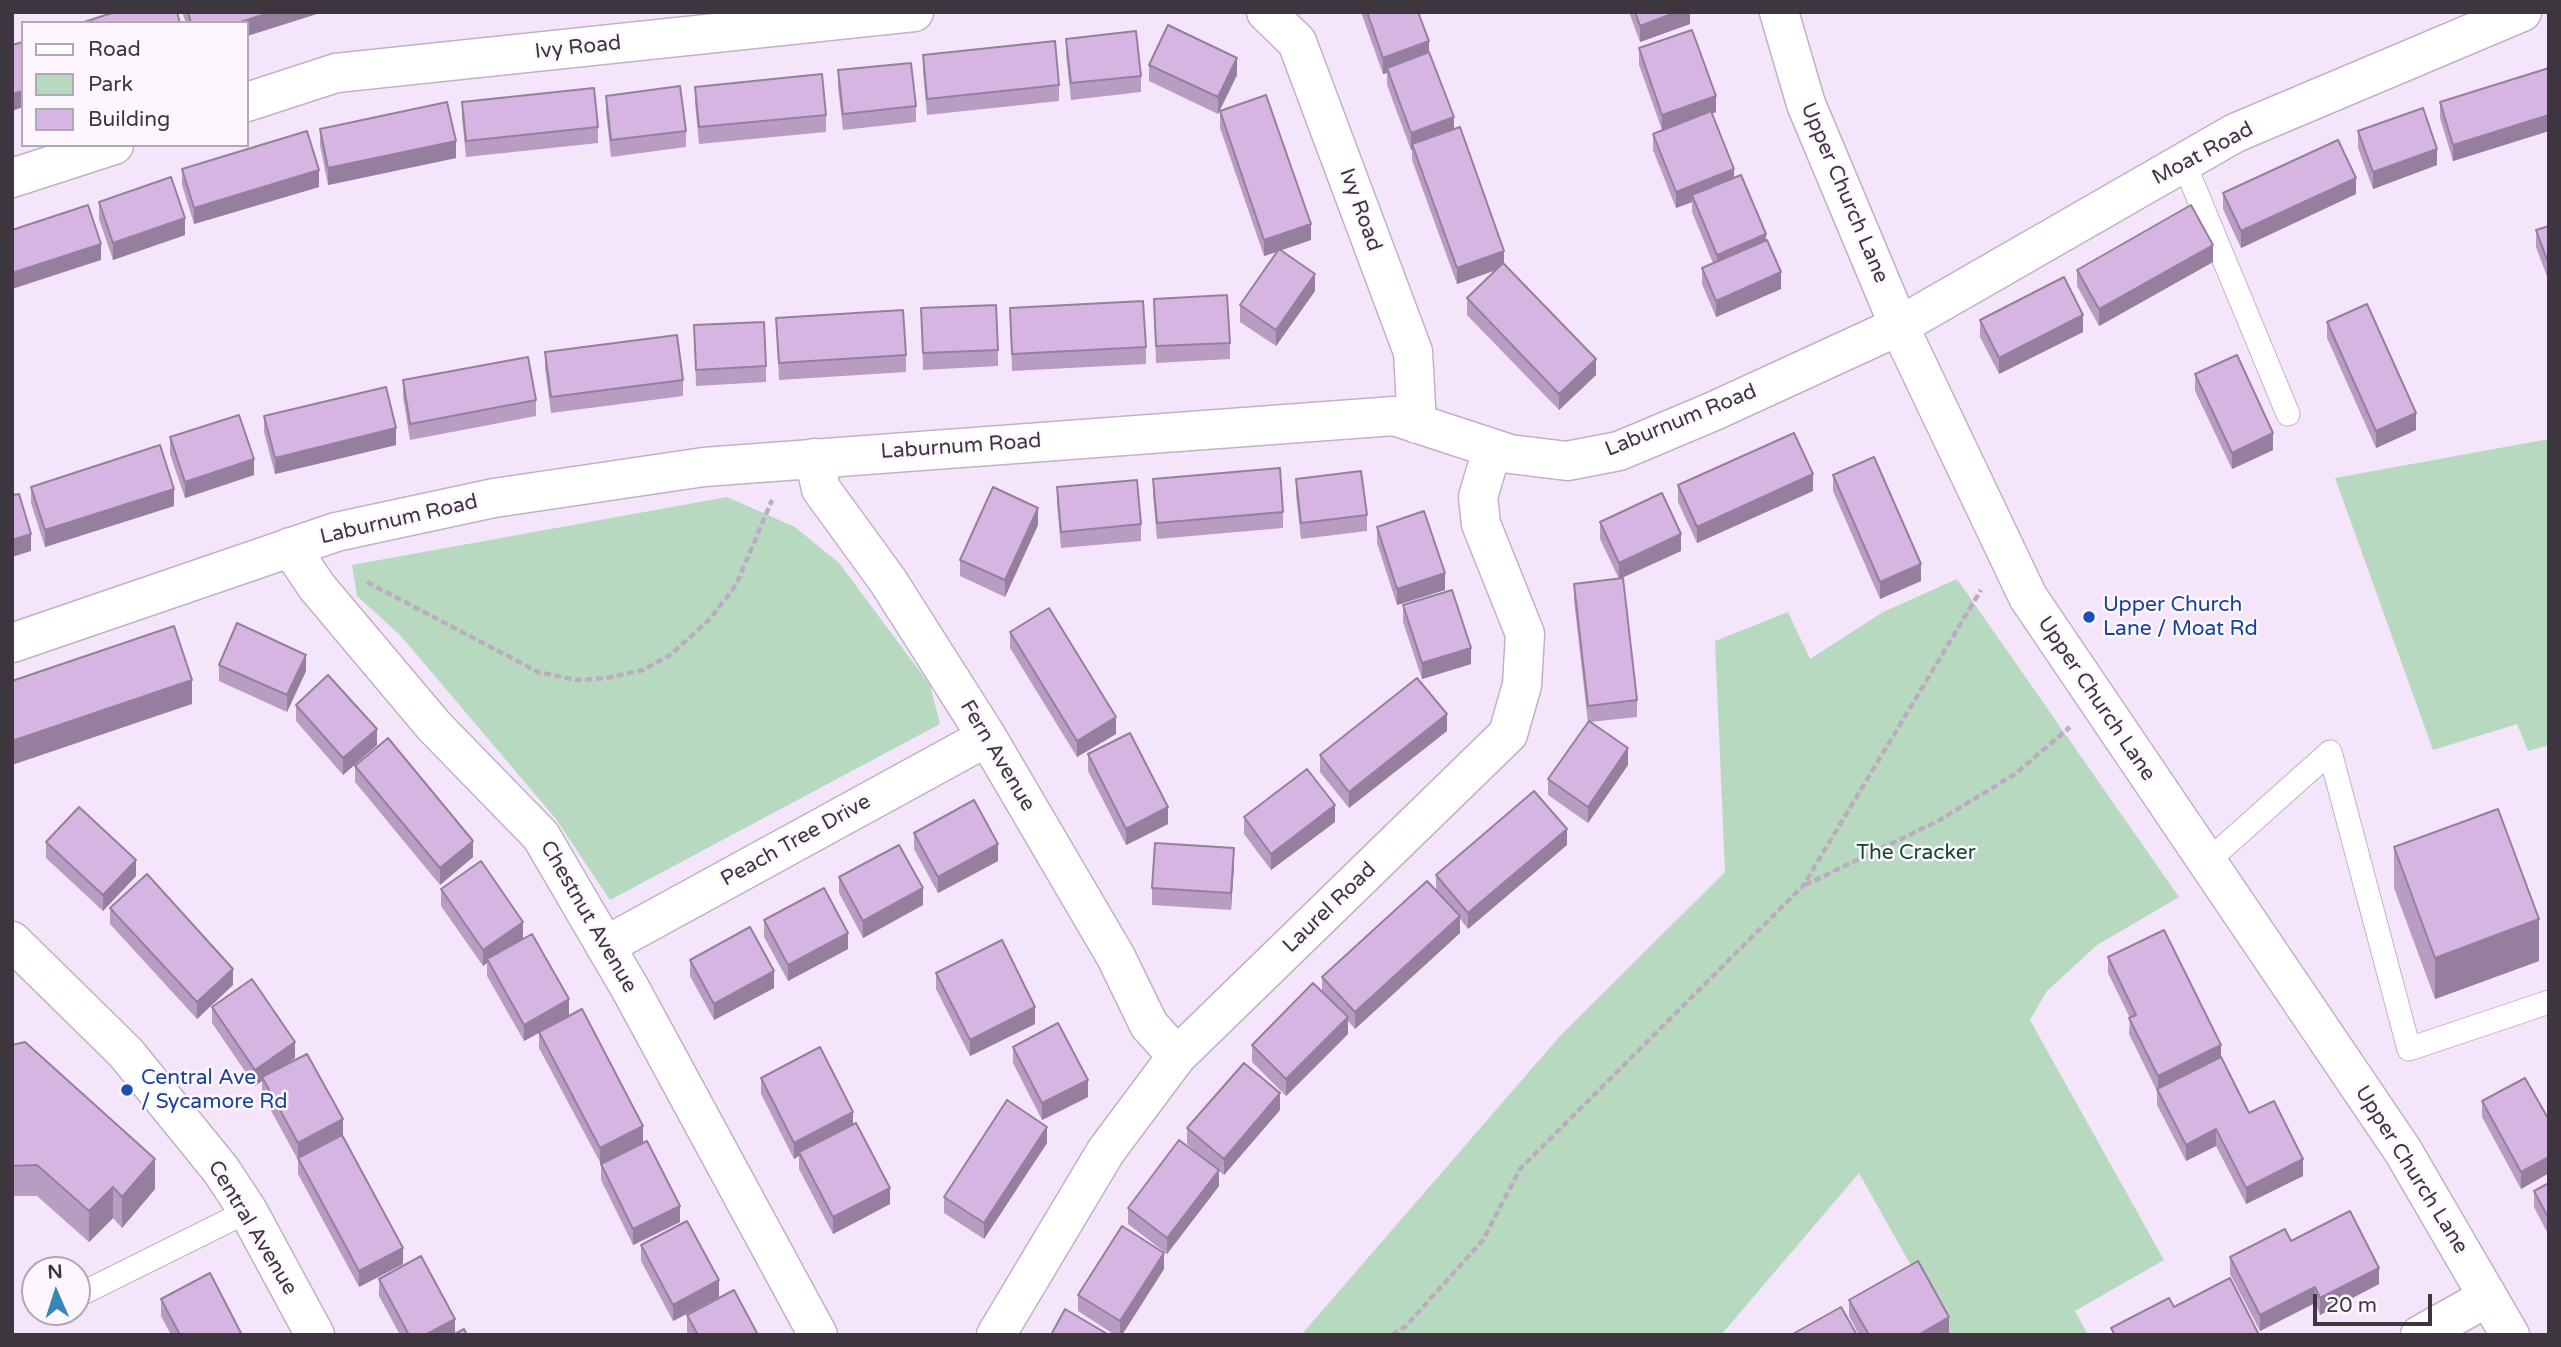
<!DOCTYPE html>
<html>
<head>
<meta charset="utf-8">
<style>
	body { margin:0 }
	#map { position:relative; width:2561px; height:1347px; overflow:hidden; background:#f5e5fb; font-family:"Varela Round",sans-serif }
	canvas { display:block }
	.frame { position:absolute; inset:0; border:14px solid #3d363f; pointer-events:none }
	.legend { position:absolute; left:21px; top:21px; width:228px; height:126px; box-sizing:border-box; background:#fdf6ff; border:2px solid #b0a9b2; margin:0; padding:9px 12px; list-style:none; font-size:21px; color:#3d363f }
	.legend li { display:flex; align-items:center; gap:14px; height:35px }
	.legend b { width:35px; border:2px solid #b0a9b2 }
	.north { position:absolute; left:21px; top:1256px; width:70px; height:70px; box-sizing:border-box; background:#fdf6ff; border:2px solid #b0a9b2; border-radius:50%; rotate:357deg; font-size:19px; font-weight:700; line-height:28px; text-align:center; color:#3d363f }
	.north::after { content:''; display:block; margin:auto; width:24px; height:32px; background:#3786b8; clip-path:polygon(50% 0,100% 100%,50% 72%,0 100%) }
	.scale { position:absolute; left:2313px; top:1294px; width:119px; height:32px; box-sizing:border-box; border:4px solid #3d363f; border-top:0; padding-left:9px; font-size:21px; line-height:24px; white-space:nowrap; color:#3d363f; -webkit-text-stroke:5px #fdf6ff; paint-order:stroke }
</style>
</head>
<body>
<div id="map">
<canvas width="2561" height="1347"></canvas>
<div class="frame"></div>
<ul class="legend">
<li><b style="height:9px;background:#fff"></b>Road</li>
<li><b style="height:19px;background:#b7d9c0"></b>Park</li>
<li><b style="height:19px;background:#d7b5e2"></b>Building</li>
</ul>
<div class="north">N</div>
<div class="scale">20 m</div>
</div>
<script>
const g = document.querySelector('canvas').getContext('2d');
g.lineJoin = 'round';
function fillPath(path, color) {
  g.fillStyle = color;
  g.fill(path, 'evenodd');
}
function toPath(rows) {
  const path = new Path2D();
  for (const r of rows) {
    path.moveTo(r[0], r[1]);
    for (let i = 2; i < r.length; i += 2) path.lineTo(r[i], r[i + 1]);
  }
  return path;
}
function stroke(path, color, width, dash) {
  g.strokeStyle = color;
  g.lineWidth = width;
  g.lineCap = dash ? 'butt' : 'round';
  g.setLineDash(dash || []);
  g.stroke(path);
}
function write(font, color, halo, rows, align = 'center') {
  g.font = font + ' "Varela Round",sans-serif';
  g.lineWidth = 5;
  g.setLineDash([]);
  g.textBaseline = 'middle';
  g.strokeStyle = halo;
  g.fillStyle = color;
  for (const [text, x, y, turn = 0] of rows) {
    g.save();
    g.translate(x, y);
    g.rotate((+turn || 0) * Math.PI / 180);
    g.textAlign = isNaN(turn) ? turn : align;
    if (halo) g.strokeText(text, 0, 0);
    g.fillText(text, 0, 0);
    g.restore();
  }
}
fillPath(toPath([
	[2549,439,2549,745,2528,751,2517,724,2433,750,2335,478],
	[727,497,795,527,839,563,930,685,940,724,610,900,556,819,400,635,357,596,352,565],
	[1957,579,2179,897,2097,945,2047,991,2030,1020,2164,1260,2075,1311,2088,1335,1950,1335,1859,1173,1721,1335,1301,1335,1560,1036,1725,872,1715,641,1788,612,1810,659,1883,612]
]), '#b7d9c0');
const service = toPath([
	[2184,163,2288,414],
	[2208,861,2330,752,2409,1049,2549,1002],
	[85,1292,248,1211]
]);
const minor = toPath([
	[1266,12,1297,42,1413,352,1417,424],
	[247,102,336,73,914,12],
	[12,178,114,145],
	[814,458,821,489,888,581,987,737,1116,957,1149,1025,1177,1056],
	[290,547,317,587,434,726,541,836,631,990,818,1335],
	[12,643,336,532,494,498,704,467,1394,416,1510,454,1567,461,1619,451,1714,411,1899,326,2235,133,2522,12],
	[12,941,126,1053,221,1170,248,1211,315,1335],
	[605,946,987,737],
	[996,1335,1106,1151,1177,1056,1508,734,1522,685,1525,634,1481,524,1478,497,1492,450],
	[2420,1335,2488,1297]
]);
const secondary = toPath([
	[1779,12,1806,104,1899,326,2028,597,2403,1151,2510,1335]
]);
stroke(service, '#c1b1c7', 25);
stroke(minor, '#c1b1c7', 41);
stroke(secondary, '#c1b1c7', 41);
stroke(toPath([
	[367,582,538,672,576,680,606,678,643,670,670,655,709,620,736,585,772,500],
	[1805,885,1938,821,2015,774,2070,727],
	[1392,1335,1406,1326,1483,1240,1520,1169,1803,886,1981,590]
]), '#bbadbf', 4.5, [7, 3.5]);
stroke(service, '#fff', 23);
stroke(minor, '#fff', 38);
stroke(secondary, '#fff', 38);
fillPath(toPath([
	[182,12,323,12,247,36,247,23,186,23],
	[1361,12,1418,12,1429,52,1454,129,1504,265,1596,375,1559,410,1467,315,1467,298,1496,270,1457,284,1412,160,1412,150,1411,150,1387,85,1387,73,1383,74],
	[1629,12,1690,12,1690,24,1640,42],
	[1066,39,1141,76,1141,92,1071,100,1066,55],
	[1639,48,1716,112,1712,114,1734,178,1766,240,1781,289,1716,317,1702,284,1702,268,1713,263,1692,212,1692,202,1676,208,1653,150,1653,134,1662,130,1639,65],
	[923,55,1059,85,1059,101,927,115,923,71],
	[1149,65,1237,75,1218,114,1149,81],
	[2549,68,2549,131,2453,161,2440,118,2440,102],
	[838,70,916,106,916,122,843,130,838,87],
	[695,87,826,115,826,132,699,144,695,103],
	[606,96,686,131,686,147,611,157,606,112],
	[462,102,598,127,598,143,466,157,462,118],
	[1220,111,1311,240,1281,250,1315,291,1276,346,1240,322,1240,305,1277,252,1264,256,1220,128],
	[320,129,456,158,328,185,320,145],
	[2358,131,2437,165,2373,189,2358,148],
	[182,169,319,187,194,224,182,185],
	[2223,193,2356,194,2241,248,2223,209],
	[99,202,185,235,113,260,99,219],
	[2549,226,2549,282,2536,247,2536,230],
	[2213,262,2099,326,2077,286,2077,270],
	[1154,299,1230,343,1230,359,1156,363],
	[921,308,998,350,998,366,923,370],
	[1010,308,1146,347,1146,364,1012,371],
	[776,318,906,355,906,372,779,380],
	[1980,320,2083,332,1999,374,1980,337],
	[2327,322,2416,430,2376,448,2327,338],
	[694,325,766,366,766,382,696,386],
	[545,352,683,380,683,396,551,413,545,368],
	[2195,374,2273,450,2232,469,2195,391],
	[403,380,536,400,536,416,410,440,403,397],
	[264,416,396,445,275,474,264,432],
	[170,437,254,475,185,498,170,454],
	[1833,475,1921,581,1880,599,1833,491],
	[1153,479,1283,512,1283,528,1157,539,1153,495],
	[1296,479,1367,515,1367,531,1301,539,1296,495],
	[1678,485,1813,491,1697,543,1678,502],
	[31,487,174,506,45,547,31,503],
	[1057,487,1141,524,1141,541,1061,548,1057,504],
	[1600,522,1681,551,1620,579,1637,700,1637,717,1590,722,1628,765,1588,823,1548,795,1548,779,1588,723,1574,600,1574,584,1619,579,1600,539],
	[1038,525,1005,597,960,576,960,560],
	[1377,527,1445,590,1397,605,1377,543],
	[1403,605,1471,664,1422,679,1403,622],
	[1010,632,1116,734,1077,757,1010,648],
	[219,665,306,671,287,712,219,681],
	[296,705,377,745,343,775,296,721],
	[1447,731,1349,808,1320,772,1320,755],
	[1088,754,1168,824,1126,845,1088,771],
	[355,766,473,857,440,885,355,782],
	[1244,817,1335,822,1271,870,1244,834],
	[914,833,998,861,938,893,914,849],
	[46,842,136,876,103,911,46,858],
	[1567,845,1468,929,1460,919,1460,933,1355,1029,1348,1021,1348,1034,1286,1096,1252,1062,1252,1045,1322,992,1322,977,1436,890,1436,875],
	[2394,847,2539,961,2435,999,2394,888],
	[1234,865,1231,910,1152,905,1152,888],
	[839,877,923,905,863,938,839,893],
	[441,889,523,938,518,942,569,1016,643,1143,616,1156,680,1222,633,1245,601,1180,601,1164,539,1048,539,1033,524,1041,487,976,487,963,483,966,441,906],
	[110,908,233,985,197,1019,110,924],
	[764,920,848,949,788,981,764,937],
	[2108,957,2221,1057,2249,1113,2303,1176,2246,1204,2216,1146,2186,1161,2157,1105,2157,1091,2129,1034,2130,1018,2108,973],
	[690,960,774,988,714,1020,690,976],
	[936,973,1035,1024,970,1056,936,989],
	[212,1007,295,1058,285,1065,343,1136,403,1264,359,1287,298,1174,298,1160,262,1094,262,1081,255,1086,212,1023],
	[12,1045,155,1189,122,1228,113,1218,89,1242,37,1196,12,1196],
	[1013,1047,1088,1097,1042,1120,1013,1063],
	[761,1078,853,1124,890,1204,833,1234,799,1169,799,1156,794,1159,761,1094],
	[2482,1101,2549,1120,2549,1173,2521,1189,2482,1117],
	[1280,1110,1224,1175,1219,1171,1219,1186,1167,1254,1128,1224,1128,1208,1207,1161,1187,1144,1187,1128],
	[1047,1143,984,1239,944,1213,944,1197],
	[2549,1183,2549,1236,2534,1207,2534,1191],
	[2291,1241,2379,1284,2320,1315,2315,1303,2260,1331,2230,1274,2230,1257],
	[641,1245,719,1297,673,1321,641,1261],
	[1164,1269,1122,1335,1115,1335,1078,1311,1078,1295],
	[379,1279,455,1334,467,1335,400,1335,379,1296],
	[161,1299,242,1335,171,1335,161,1316],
	[1849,1300,1949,1333,1947,1335,1859,1335,1849,1316],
	[687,1315,758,1335,689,1335,687,1332]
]), '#b99cc2');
fillPath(toPath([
	[271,12,323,12,247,36,247,23,238,23],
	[1677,12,1690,12,1690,24,1640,42,1640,26],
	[1429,41,1429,58,1387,68,1387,73,1383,74,1383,58],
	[1237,58,1237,75,1218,114,1218,97],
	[23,91,23,107,12,111,12,94],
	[1716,96,1716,112,1662,131,1662,115],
	[2549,115,2549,131,2453,161,2453,145],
	[1454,117,1454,134,1412,144,1412,150,1411,150,1411,133],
	[456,141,456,158,328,185,328,168],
	[2437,149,2437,165,2373,189,2373,172],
	[1734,169,1734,185,1692,195,1692,202,1676,208,1676,192],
	[319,170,319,187,194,224,194,208],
	[2356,178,2356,194,2241,248,2241,231],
	[185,218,185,235,113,260,113,243],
	[1311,224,1311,240,1264,256,1264,240],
	[1766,234,1766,251,1717,271,1717,255],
	[101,244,101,260,12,289,12,273],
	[2213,245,2213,262,2099,326,2099,309],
	[1504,251,1504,267,1457,284,1457,268],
	[1781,272,1781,289,1716,317,1716,301],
	[1315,274,1315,291,1276,346,1276,330],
	[2083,315,2083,332,1999,374,1999,358],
	[1596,359,1596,375,1559,410,1559,394],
	[2416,413,2416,430,2376,448,2376,431],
	[396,428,396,445,275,474,275,458],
	[2273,433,2273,450,2232,469,2232,453],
	[254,459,254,475,185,498,185,482],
	[1813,474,1813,491,1697,543,1697,527],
	[174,489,174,506,45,547,45,530],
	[1038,508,1038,525,1005,597,1005,580],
	[31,534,31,551,12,557,12,540],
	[1681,534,1681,551,1619,579,1619,563],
	[1921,564,1921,581,1880,599,1880,582],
	[1445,573,1445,590,1397,605,1397,589],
	[1471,648,1471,664,1422,679,1422,663],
	[306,655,306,671,287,712,287,695],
	[192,680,192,704,12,765,12,741],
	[1447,714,1447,731,1349,808,1349,792],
	[1116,717,1116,734,1077,757,1077,741],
	[377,729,377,745,343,775,343,758],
	[1628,748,1628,765,1588,823,1588,807],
	[1335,805,1335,822,1271,870,1271,854],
	[1168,807,1168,824,1126,845,1126,829],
	[1567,829,1567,845,1468,929,1468,913],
	[473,841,473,857,440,885,440,868],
	[998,844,998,861,938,893,938,877],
	[1234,848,1234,865,1231,910,1231,893],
	[136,860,136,876,103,911,103,895],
	[923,888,923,905,863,938,863,921],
	[1460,916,1460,933,1355,1029,1355,1012],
	[2539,919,2539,961,2435,999,2435,958],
	[523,922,523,938,489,962,487,959,487,963,483,966,483,950],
	[848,933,848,949,788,981,788,965],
	[233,969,233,985,197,1019,197,1002],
	[774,971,774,988,714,1020,714,1004],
	[569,999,569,1016,524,1041,524,1025],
	[1035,1007,1035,1024,970,1056,970,1040],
	[1348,1017,1348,1034,1286,1096,1286,1079],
	[295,1042,295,1058,264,1080,262,1077,262,1081,255,1086,255,1070],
	[2221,1045,2221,1062,2158,1090,2158,1076],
	[1088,1080,1088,1097,1042,1120,1042,1103],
	[1280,1093,1280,1110,1224,1175,1224,1159],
	[853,1112,853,1129,799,1152,799,1156,794,1159,794,1143],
	[343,1119,343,1136,298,1160,298,1143],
	[643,1126,643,1143,600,1165,600,1148],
	[1047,1127,1047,1143,984,1239,984,1223],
	[2216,1129,2216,1146,2186,1161,2186,1145],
	[2549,1157,2549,1173,2521,1189,2521,1172],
	[155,1159,155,1189,122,1228,122,1197],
	[2303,1159,2303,1176,2246,1204,2246,1188],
	[1219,1170,1219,1186,1167,1254,1167,1238],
	[113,1187,113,1218,89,1242,89,1211],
	[890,1188,890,1204,833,1234,833,1217],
	[680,1206,680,1222,633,1245,633,1229],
	[403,1248,403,1264,359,1287,359,1271],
	[1164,1253,1164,1269,1122,1335,1120,1335,1120,1321],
	[2379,1268,2379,1284,2320,1315,2320,1298],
	[719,1280,719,1297,673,1321,673,1305],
	[2315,1287,2315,1303,2260,1331,2260,1315],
	[1949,1317,1949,1333,1947,1335,1918,1335],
	[455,1319,455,1335,425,1335]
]), '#967f9e');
const building = toPath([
	[115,12,177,12,180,23,81,23,115,12],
	[188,12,271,12,238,23,191,23,188,12],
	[1367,12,1418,12,1429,41,1383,58,1367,12],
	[1635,12,1677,12,1640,26,1635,12],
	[1168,25,1237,58,1218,97,1149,65,1168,25],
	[1692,30,1716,96,1662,115,1639,48,1692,30],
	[1136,31,1141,76,1071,83,1066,39,1136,31],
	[1055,41,1059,85,927,99,923,55,1055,41],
	[23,42,23,91,12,94,12,45,23,42],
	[1429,52,1454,117,1411,133,1387,68,1429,52],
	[911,63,916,106,843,114,838,70,911,63],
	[2549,68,2549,115,2453,145,2440,102,2549,68],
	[822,74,826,115,699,127,695,87,822,74],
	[680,86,686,131,611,140,606,96,680,86],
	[594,88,598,127,466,141,462,102,594,88],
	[1266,95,1311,224,1264,240,1220,111,1266,95],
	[447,102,456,141,328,168,320,129,447,102],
	[2423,108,2437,149,2373,172,2358,131,2423,108],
	[1711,111,1734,169,1676,192,1653,134,1711,111],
	[1460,127,1504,251,1457,268,1412,144,1460,127],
	[307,131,319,170,194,208,182,169,307,131],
	[2338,140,2356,178,2241,231,2223,193,2338,140],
	[1741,175,1766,234,1717,255,1692,195,1741,175],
	[171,177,185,218,113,243,99,202,171,177],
	[88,205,101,244,12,273,12,230,88,205],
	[2191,205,2213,245,2099,309,2077,270,2191,205],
	[2549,226,2549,265,2536,230,2549,226],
	[1767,240,1781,272,1716,301,1702,268,1767,240],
	[1279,249,1315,274,1276,330,1240,305,1279,249],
	[1503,263,1596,359,1559,394,1467,298,1503,263],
	[2064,277,2083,315,1999,358,1980,320,2064,277],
	[1227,295,1230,343,1156,346,1154,299,1227,295],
	[1143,301,1146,347,1012,354,1010,308,1143,301],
	[2367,304,2416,413,2376,431,2327,322,2367,304],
	[996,305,998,350,923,353,921,308,996,305],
	[903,310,906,355,779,363,776,318,903,310],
	[764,322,766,366,696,370,694,325,764,322],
	[677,335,683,380,551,397,545,352,677,335],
	[2237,355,2273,433,2232,453,2195,374,2237,355],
	[528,357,536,400,410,424,403,380,528,357],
	[386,387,396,428,275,458,264,416,386,387],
	[239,415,254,459,185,482,170,437,239,415],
	[1794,433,1813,474,1697,527,1678,485,1794,433],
	[160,445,174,489,45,530,31,487,160,445],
	[1874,457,1921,564,1880,582,1833,475,1874,457],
	[1280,468,1283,512,1157,523,1153,479,1280,468],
	[1361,471,1367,515,1301,523,1296,479,1361,471],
	[1137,480,1141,524,1061,532,1057,487,1137,480],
	[993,487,1038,508,1005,580,960,560,993,487],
	[1662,493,1681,534,1619,563,1600,522,1662,493],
	[19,494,31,534,12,540,12,495,19,494],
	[1424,511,1445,573,1397,589,1377,527,1424,511],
	[1623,578,1637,700,1588,706,1574,584,1623,578],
	[1452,590,1471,648,1422,663,1403,605,1452,590],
	[1049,608,1116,717,1077,741,1010,632,1049,608],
	[237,623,306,655,287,695,219,665,237,623],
	[174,626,192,680,12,741,12,681,174,626],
	[328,675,377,729,343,758,296,705,328,675],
	[1417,678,1447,714,1349,792,1320,755,1417,678],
	[1589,721,1628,748,1588,807,1548,779,1589,721],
	[1130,733,1168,807,1126,829,1088,754,1130,733],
	[388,738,473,841,440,868,355,766,388,738],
	[1307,769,1335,805,1271,854,1244,817,1307,769],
	[1534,791,1567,829,1468,913,1436,875,1534,791],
	[974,800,998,844,938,877,914,833,974,800],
	[79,807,136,860,103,895,46,842,79,807],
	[2498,809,2539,919,2435,958,2394,847,2498,809],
	[1155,843,1234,848,1231,893,1152,888,1155,843],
	[899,845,923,888,863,921,839,877,899,845],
	[481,861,523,922,483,950,441,889,481,861],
	[147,874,233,969,197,1002,110,908,147,874],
	[1427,881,1460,916,1355,1012,1322,977,1427,881],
	[824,888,848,933,788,965,764,920,824,888],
	[750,927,774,971,714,1004,690,960,750,927],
	[2164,930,2221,1045,2158,1076,2129,1018,2136,1015,2108,957,2164,930],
	[532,934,569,999,524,1025,487,959,532,934],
	[1002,940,1035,1007,970,1040,936,973,1002,940],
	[252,979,295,1042,255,1070,212,1007,252,979],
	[1313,983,1348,1017,1286,1079,1252,1045,1313,983],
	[582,1009,643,1126,600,1148,539,1032,582,1009],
	[1058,1023,1088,1080,1042,1103,1013,1047,1058,1023],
	[25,1042,155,1159,122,1197,113,1187,89,1211,37,1165,12,1166,12,1045,25,1042],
	[820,1047,853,1112,794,1143,761,1078,820,1047],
	[307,1054,343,1119,298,1143,262,1077,307,1054],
	[2221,1057,2249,1113,2274,1101,2303,1159,2246,1188,2216,1129,2186,1145,2157,1089,2221,1057],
	[1244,1063,1280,1093,1224,1159,1187,1128,1244,1063],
	[2525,1078,2549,1120,2549,1157,2521,1172,2482,1101,2525,1078],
	[1007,1100,1047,1127,984,1223,944,1197,1007,1100],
	[856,1123,890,1188,833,1217,799,1152,856,1123],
	[342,1135,403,1248,359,1271,298,1158,342,1135],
	[1179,1140,1219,1170,1167,1238,1128,1208,1179,1140],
	[647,1141,680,1206,633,1229,601,1164,647,1141],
	[2549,1183,2549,1219,2534,1191,2549,1183],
	[2350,1211,2379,1268,2320,1298,2315,1287,2260,1315,2230,1257,2285,1229,2291,1241,2350,1211],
	[687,1221,719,1280,673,1305,641,1245,687,1221],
	[1122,1226,1164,1253,1120,1321,1078,1295,1122,1226],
	[421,1256,455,1319,425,1335,409,1335,379,1279,421,1256],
	[1918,1261,1949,1317,1918,1335,1869,1335,1849,1300,1918,1261],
	[210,1273,242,1335,180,1335,161,1299,210,1273],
	[2230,1278,2259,1335,2115,1335,2111,1328,2169,1298,2174,1307,2230,1278],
	[734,1290,758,1335,698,1335,687,1315,734,1290],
	[1841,1307,1857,1335,1791,1335,1841,1307],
	[1065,1309,1109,1335,1051,1335,1065,1309],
	[464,1329,467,1335,453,1335,464,1329]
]);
fillPath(building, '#d7b5e2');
stroke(building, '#967f9e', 2);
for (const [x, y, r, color] of [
	[2089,617,7,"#1a4fb4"],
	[127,1090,7,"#1a4fb4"]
]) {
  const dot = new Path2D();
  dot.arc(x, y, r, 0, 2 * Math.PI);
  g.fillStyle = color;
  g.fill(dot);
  stroke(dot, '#fdf6ff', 2.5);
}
write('21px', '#3d363f', '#fdf6ff', [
	["Ivy Road",578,48,-6],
	["Moat Road",2203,154,-28],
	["Upper Church Lane",1844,193,67],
	["Ivy Road",1360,210,70],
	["Laburnum Road",1681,421,-22],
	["Laburnum Road",961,447,-4],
	["Laburnum Road",399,520,-13],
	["Upper Church Lane",2096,699,56],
	["Fern Avenue",997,756,59],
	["Peach Tree Drive",796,841,-29],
	["Laurel Road",1330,908,-44],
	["Chestnut Avenue",588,917,60],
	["Upper Church Lane",2411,1170,58],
	["Central Avenue",252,1228,59]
]);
write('21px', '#164399', '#fdf6ff', [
	["Upper Church",2103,605],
	["Lane / Moat Rd",2103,629],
	["Central Ave",141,1078],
	["/ Sycamore Rd",141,1102]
], 'left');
write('21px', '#114b2a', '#fdf6ff', [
	["The Cracker",1916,853]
]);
</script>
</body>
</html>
